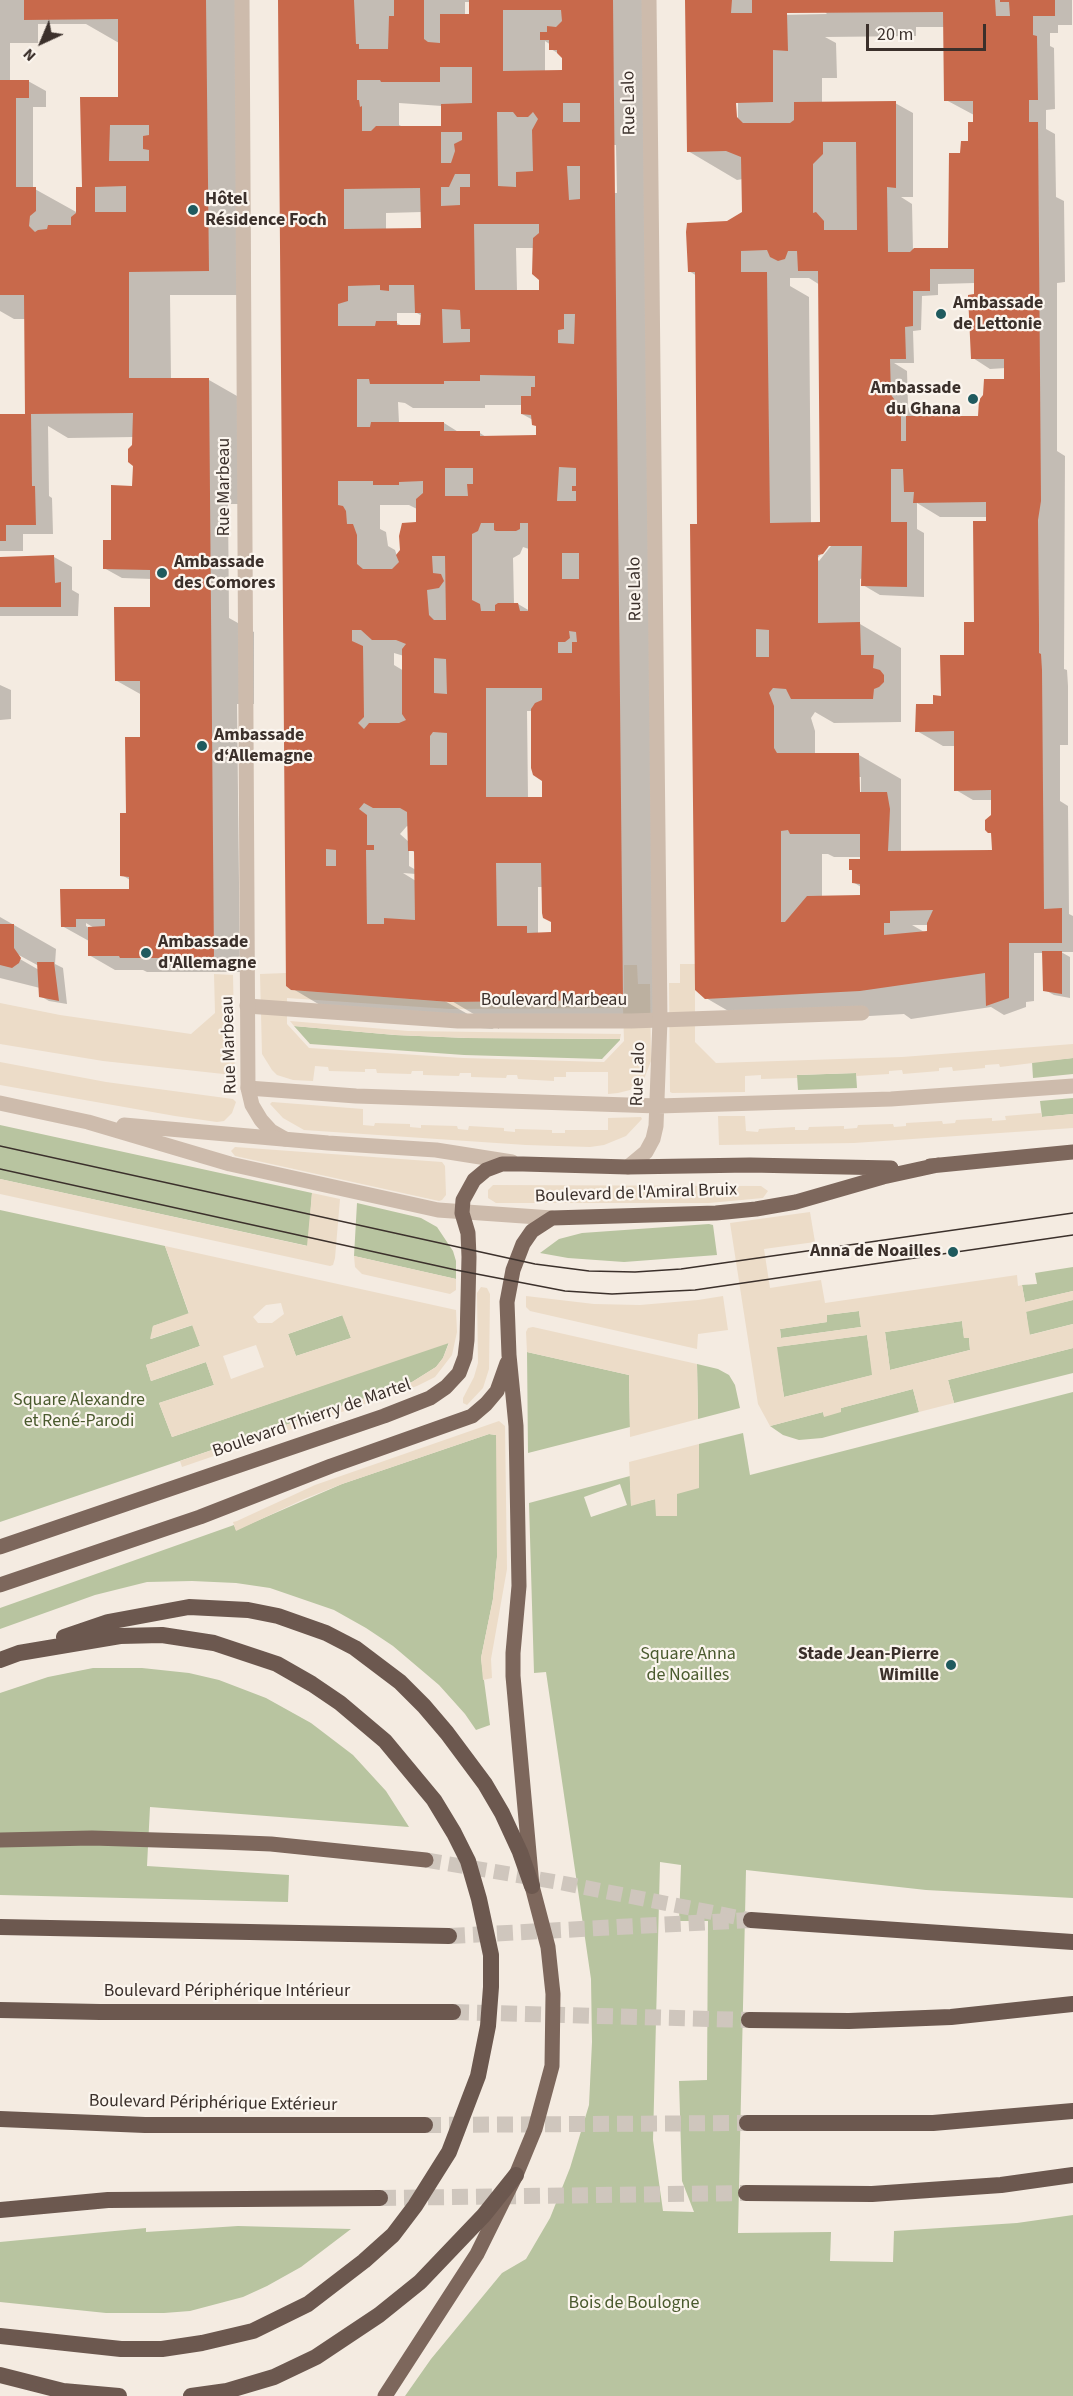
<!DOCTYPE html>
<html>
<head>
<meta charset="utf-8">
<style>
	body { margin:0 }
	#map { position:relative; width:1073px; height:2396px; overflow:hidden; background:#f4ebe1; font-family:"Source Sans 3",sans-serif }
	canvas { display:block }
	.north { position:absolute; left:12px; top:12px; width:60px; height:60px; -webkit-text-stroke:4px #fbf5ee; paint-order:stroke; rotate:224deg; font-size:16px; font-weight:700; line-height:24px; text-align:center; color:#3b302b }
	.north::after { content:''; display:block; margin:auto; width:21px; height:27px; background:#3b302b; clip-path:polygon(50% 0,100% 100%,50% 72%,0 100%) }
	.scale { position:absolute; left:866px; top:24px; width:120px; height:27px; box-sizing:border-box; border:3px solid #3b302b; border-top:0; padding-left:8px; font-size:18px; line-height:21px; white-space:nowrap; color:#3b302b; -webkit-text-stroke:4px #fbf5ee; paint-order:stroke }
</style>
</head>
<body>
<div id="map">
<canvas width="1073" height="2396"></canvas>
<div class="north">N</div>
<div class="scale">20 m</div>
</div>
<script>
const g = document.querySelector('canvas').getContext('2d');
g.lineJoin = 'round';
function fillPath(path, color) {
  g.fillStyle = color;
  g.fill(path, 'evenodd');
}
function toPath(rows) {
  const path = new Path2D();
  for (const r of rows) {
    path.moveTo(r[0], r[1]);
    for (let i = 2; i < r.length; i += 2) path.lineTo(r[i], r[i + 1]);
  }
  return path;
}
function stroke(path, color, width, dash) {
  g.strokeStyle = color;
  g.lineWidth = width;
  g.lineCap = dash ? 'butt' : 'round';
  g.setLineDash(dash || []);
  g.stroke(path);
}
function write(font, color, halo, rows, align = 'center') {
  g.font = font + ' "Source Sans 3",sans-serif';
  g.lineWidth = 4.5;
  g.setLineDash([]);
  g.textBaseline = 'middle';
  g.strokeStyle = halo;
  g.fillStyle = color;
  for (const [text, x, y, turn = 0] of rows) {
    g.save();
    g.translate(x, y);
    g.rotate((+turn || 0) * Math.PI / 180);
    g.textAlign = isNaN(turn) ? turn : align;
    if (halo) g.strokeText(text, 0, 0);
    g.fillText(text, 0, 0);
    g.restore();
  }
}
fillPath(toPath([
	[294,1026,395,1035,467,1038,620,1039,620,1040,602,1059,464,1055,310,1044],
	[1073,1058,1073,1074,1033,1078,1032,1062],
	[856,1073,857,1088,798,1090,797,1075],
	[1073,1098,1073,1114,1042,1117,1040,1101],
	[0,1125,312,1193,308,1246,0,1179],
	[357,1203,421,1218,437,1227,453,1251,456,1261,456,1279,354,1256],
	[0,1210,165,1246,189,1314,153,1326,151,1339,193,1325,200,1346,146,1365,151,1381,206,1362,214,1385,159,1403,172,1437,449,1342,443,1358,436,1367,412,1382,0,1522],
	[709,1224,713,1225,717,1255,624,1262,568,1258,540,1253,559,1239,582,1233],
	[1073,1267,1073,1291,1025,1302,1022,1285,1037,1284,1035,1273],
	[1073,1300,1073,1324,1029,1335,1026,1311],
	[859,1311,861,1327,781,1338,780,1329,827,1322,826,1315],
	[343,1315,351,1338,296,1356,288,1334],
	[962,1321,964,1338,969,1338,970,1350,890,1370,885,1332],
	[867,1335,873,1375,784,1397,776,1347],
	[1073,1348,1073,1373,954,1403,948,1380],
	[527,1352,629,1375,630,1427,528,1453],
	[697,1364,718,1369,729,1375,735,1385,740,1408,698,1419],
	[913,1389,919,1412,822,1438,799,1440,783,1435,770,1426,823,1412,824,1416,841,1408],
	[1073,1392,1073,1898,926,1890,746,1870,738,2233,831,2232,830,2261,893,2262,894,2231,1017,2223,1073,2215,1073,2396,405,2396,431,2359,502,2273,526,2259,550,2218,570,2168,589,2105,592,2042,591,1979,546,1672,534,1673,529,1503,630,1476,631,1505,656,1499,656,1516,677,1516,677,1493,699,1487,699,1444,743,1433,750,1475],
	[620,1484,627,1505,591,1517,584,1497],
	[660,1862,681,1865,679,1921,708,1921,707,2080,679,2081,682,2181,694,2212,663,2211,653,2140],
	[489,1434,496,1435,497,1440,497,1557,493,1599,481,1658,490,1725,476,1730,465,1714,439,1685,393,1646,366,1628,334,1610,270,1588,236,1583,192,1581,147,1582,95,1595,0,1629,0,1608,234,1525,236,1530,342,1484],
	[93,1668,142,1668,189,1673,219,1680,266,1698,311,1723,353,1755,386,1791,409,1827,150,1807,147,1866,289,1875,288,1902,0,1895,0,1693,48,1677],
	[238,2226,351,2229,301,2267,267,2286,243,2297,190,2311,164,2313,106,2313,0,2302,0,2242,146,2228,146,2232]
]), '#b8c4a0');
fillPath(toPath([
	[680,964,695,964,695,1042,716,1063,902,1057,1073,1044,1073,1058,1000,1067,999,1064,985,1065,985,1068,953,1071,952,1067,939,1068,939,1071,903,1074,902,1070,889,1071,889,1074,856,1076,856,1073,797,1075,797,1078,761,1079,761,1075,745,1076,745,1092,672,1093,670,1092,669,983,680,983],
	[624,965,637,965,638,984,650,984,651,1061,644,1079,638,1085,630,1090,618,1093,608,1094,608,1072,566,1072,566,1077,554,1077,554,1081,518,1079,517,1075,507,1075,506,1078,471,1077,471,1073,460,1073,459,1076,423,1075,423,1071,412,1071,411,1074,377,1073,376,1069,365,1069,365,1072,329,1071,328,1067,315,1066,313,1081,293,1080,277,1075,272,1070,262,1054,260,974,286,973,286,986,291,990,450,1002,620,1000,624,997],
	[287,998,450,1009,623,1008,624,1041,604,1062,463,1058,309,1048,287,1024],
	[214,974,233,975,235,1073,233,1075,103,1061,0,1044,0,1003,60,1015,191,1034,215,1013],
	[290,1021,408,1031,621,1034,620,1039,467,1038,395,1035,294,1026],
	[0,1062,106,1082,233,1099,236,1102,232,1113,224,1121,217,1122,175,1116,0,1085],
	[272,1102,363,1109,363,1125,374,1126,375,1123,410,1124,410,1127,421,1128,421,1125,457,1126,458,1129,468,1130,469,1126,504,1128,504,1131,515,1132,515,1129,552,1130,552,1133,565,1133,565,1130,608,1130,608,1118,641,1117,642,1119,626,1136,604,1145,590,1147,526,1145,304,1130,283,1118,270,1104],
	[1041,1113,1042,1117,1073,1114,1073,1128,854,1143,719,1145,718,1116,745,1116,746,1131,758,1132,759,1129,795,1127,795,1130,808,1130,809,1127,844,1126,844,1129,857,1128,858,1125,893,1124,894,1127,906,1126,906,1123,942,1121,943,1124,955,1123,956,1120,992,1118,992,1121,1006,1120,1005,1116],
	[235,1147,442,1162,445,1166,446,1195,442,1200,439,1201,235,1156,231,1151],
	[0,1179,307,1246,312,1193,340,1199,335,1258,333,1265,330,1266,0,1194],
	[493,1185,761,1186,768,1191,763,1198,709,1203,496,1203,488,1198,488,1190],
	[810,1212,815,1242,764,1249,770,1288,821,1280,825,1303,1017,1275,1018,1286,1022,1285,1025,1302,1073,1291,1073,1300,1026,1312,1030,1335,1073,1324,1073,1348,948,1380,954,1403,919,1412,913,1389,841,1408,841,1412,824,1417,823,1412,770,1426,758,1404,730,1223],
	[859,1311,861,1327,781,1338,780,1329,827,1322,827,1315],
	[962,1321,964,1338,969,1338,970,1350,890,1370,885,1332],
	[867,1335,872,1375,784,1397,777,1347],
	[165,1246,456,1310,457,1332,452,1355,435,1377,417,1386,182,1467,180,1461,412,1382,436,1367,443,1358,449,1343,172,1437,159,1403,214,1385,206,1362,151,1381,146,1365,200,1346,192,1325,150,1339,153,1326,189,1313],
	[281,1303,284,1314,272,1323,258,1323,253,1317,266,1305],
	[342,1315,351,1338,296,1356,288,1334],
	[256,1345,264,1367,231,1379,223,1356],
	[354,1256,456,1279,456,1290,450,1294,362,1274,355,1267],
	[481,1287,487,1288,490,1294,489,1369,483,1388,467,1405,463,1403,463,1398,474,1377,478,1363,477,1293],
	[526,1296,594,1304,640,1305,698,1300,723,1296,728,1330,698,1334,697,1349,530,1311,526,1307],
	[533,1327,697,1364,698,1419,630,1437,629,1375,527,1352,526,1332,528,1328],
	[499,1421,505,1426,507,1569,491,1659,492,1678,483,1680,481,1658,493,1599,497,1557,496,1435,489,1434,342,1484,304,1499,236,1531,233,1522,237,1521,315,1485],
	[699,1444,699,1488,677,1494,677,1516,656,1516,655,1499,631,1506,629,1462]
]), '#ecdcc8');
fillPath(toPath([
	[0,0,248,0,251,295,170,295,171,380,209,380,251,404,243,504,228,504,229,618,254,632,254,704,237,704,240,972,147,972,143,970,115,970,89,955,89,941,62,926,130,891,130,880,122,875,127,815,142,738,142,695,117,681,155,608,152,579,122,578,104,568,134,487,134,437,68,438,48,426,49,496,52,498,53,534,23,534,23,551,0,551,0,416,26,415,26,319,14,319,0,311],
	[38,24,86,24,119,43,120,98,84,188,78,213,33,188,33,107,46,107,46,91,28,81,10,81,10,43,38,43],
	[86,923,96,929,95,932,86,926],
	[280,0,655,0,666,1021,499,1026,499,1029,445,997,443,1000,494,1029,342,1018,288,986],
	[465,2,471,2,471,16,465,16],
	[545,41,551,45,551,49,564,57,564,72,545,72],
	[399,103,442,106,442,128,401,126,399,125],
	[613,145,616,145,617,193,614,193],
	[422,212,422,230,386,230,386,213],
	[516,248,534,248,541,279,540,291,517,291],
	[397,313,417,313,422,316,422,326,404,327,397,323],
	[398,402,405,403,413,408,485,408,485,405,522,405,522,414,533,420,537,426,538,436,486,437,480,433,460,433,444,423,399,423],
	[380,505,409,505,417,509,418,524,397,556,395,550,388,546,386,532,380,529],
	[523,547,529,549,530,611,518,604,514,604,513,558,520,554],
	[394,653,404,656,404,671,394,665],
	[527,711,533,711,544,780,544,798,528,798],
	[407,826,409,827,409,842,400,834],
	[409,849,416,853,416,870,409,866],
	[403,873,416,874,416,881],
	[538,887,543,887,552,921,552,933,538,934],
	[687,0,1072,0,1072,25,1058,25,1058,33,1050,33,1050,46,1054,48,1055,109,1046,110,1046,129,1055,134,1056,197,1064,201,1065,282,1057,283,1057,451,1065,456,1064,669,1067,670,1068,686,1068,745,1060,745,1060,801,1068,806,1069,914,1073,916,1073,952,1061,952,1070,957,1070,998,1054,995,1045,990,1044,953,1034,953,1034,1001,1026,1002,1026,1007,1004,1015,991,1007,911,1019,904,1014,749,1023,706,998,697,276,689,271,727,223,743,213,743,179,737,180,688,151],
	[824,11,827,14,780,15,780,12],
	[916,27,945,27,946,100,974,115,975,124,970,142,962,154,950,250,913,251,912,204,901,197,913,197,913,113,895,103,822,104,822,78,837,78,836,43,825,37,916,36],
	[735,96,738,96,738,125,735,125],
	[790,278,809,278,820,285,826,524,811,524,809,297,790,286],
	[975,283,973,358,990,369,1006,368,1006,380,980,418,917,417,908,407,907,371,894,363,914,363,913,331,921,330,922,296,938,295,938,284],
	[917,503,940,517,988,517,976,624,965,656,943,697,917,731,943,746,956,746,956,790,973,800,993,800,993,816,989,832,993,834,993,851,901,852,901,779,859,755,815,755,815,731,811,718,815,712,834,723,901,722,901,648,860,624,860,579,863,578,863,585,880,595,924,597,924,533,917,529],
	[827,546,831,546,819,561,817,559],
	[858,777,861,777,861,828],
	[822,854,828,854,834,857,861,857,861,861,851,861,853,882,861,887,861,897,822,897],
	[912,925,929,925,928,933,926,933],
	[54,557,72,567,72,590,79,594,78,616,0,616,0,559],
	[0,685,11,690,11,719,0,720],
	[0,917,56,949,55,964,63,968,67,1004,49,1001,40,996,40,988,0,978],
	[15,953,39,966,39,970,13,955]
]), '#0003');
fillPath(toPath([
	[24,0,206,0,209,271,129,272,129,378,209,378,214,958,120,958,119,956,88,956,88,927,105,926,105,919,76,919,76,927,61,927,60,889,129,889,129,877,120,876,120,813,126,813,125,737,140,737,140,681,115,681,114,607,150,607,150,570,103,569,103,540,111,540,111,485,132,486,133,466,128,462,128,449,132,445,133,413,31,414,32,486,35,486,36,525,6,525,6,541,0,541,0,414,25,414,24,295,0,295,0,80,29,80,29,98,16,98,16,187,36,187,36,211,30,216,29,226,35,232,38,230,47,229,48,225,71,225,71,217,76,213,76,187,82,187,80,97,118,97,118,19,24,20],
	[110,125,149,125,149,135,143,136,143,149,149,150,149,161,109,161],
	[126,186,126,212,95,212,95,187],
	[278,0,354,0,356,44,359,44,359,49,388,49,389,16,394,16,394,0,424,0,424,39,428,42,440,43,440,14,469,14,469,0,613,0,623,1000,450,1002,291,990,286,986],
	[503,10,561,10,562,21,556,27,547,26,547,32,540,32,540,40,549,40,549,50,557,50,557,53,562,58,562,70,503,71],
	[440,67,472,67,472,103,441,104,441,126,376,126,371,131,362,131,362,106,360,107,359,100,357,100,357,80,380,80,381,82,440,82],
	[563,103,580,103,580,122,563,122],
	[497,112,513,112,517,117,528,117,533,112,538,119,532,130,533,171,516,172,516,187,498,186],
	[441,132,462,132,462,140,454,144,455,151,451,163,441,163],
	[567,166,580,166,580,199,569,200],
	[455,174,470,174,470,187,460,187,460,205,441,206,441,187,449,187],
	[420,188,421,228,344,229,344,189],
	[474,224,539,224,539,233,533,238,532,274,539,280,539,290,475,290],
	[380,285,380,290,389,291,389,285,414,285,415,313,421,313,420,325,397,325,397,321,376,321,375,326,338,326,338,304,348,301,348,286],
	[442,309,460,310,461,329,470,329,470,342,443,343],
	[564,314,575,314,574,344,558,343,558,330,564,329],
	[480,375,535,376,535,387,531,387,531,396,521,396,521,414,531,415,532,425,536,426,536,435,480,436,480,431,444,431,444,422,371,422,370,427,357,427,357,379,369,379,370,384,444,384,444,381,480,381],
	[559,467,576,468,576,486,572,486,572,491,576,491,576,501,557,501],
	[445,468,473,468,473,484,467,484,468,496,445,496],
	[338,481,373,481,373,485,399,485,399,482,423,481,423,493,416,499,416,522,402,523,399,536,400,550,396,555,399,562,392,569,363,569,357,564,357,535,353,524,347,524,346,511,343,506,338,505],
	[481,523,494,523,494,530,496,531,516,531,520,529,520,523,528,523,528,611,520,611,518,603,498,603,495,605,495,611,481,611,480,604,472,600,472,534,478,531],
	[562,553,579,553,579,579,562,579],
	[432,556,445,556,446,620,434,620,429,615,427,590,439,588,444,581,441,574,433,573],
	[352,630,361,630,372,640,396,640,406,644,402,649,402,714,406,720,399,723,369,723,364,729,358,723,364,717,363,646,352,641],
	[569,631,576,632,577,642,572,642,572,653,558,653,558,642,565,642,570,638],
	[434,658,446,659,447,694,434,693],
	[486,688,542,688,542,700,535,703,531,709,531,768,533,775,542,781,542,797,486,797],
	[433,732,447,733,447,765,430,765,430,736],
	[364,803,373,808,400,808,407,812,408,851,414,851,415,920,384,918,384,924,367,924,366,850,374,850,374,845,367,845,367,815,359,809],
	[326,849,336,850,336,866,326,866],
	[496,863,541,863,542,913,543,918,551,922,551,932,527,933,527,926,497,926],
	[685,0,732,0,731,13,752,13,752,0,995,0,996,16,1010,16,1009,2,1000,2,1000,0,1055,0,1055,16,1033,16,1033,35,1037,36,1038,100,1029,100,1029,122,1038,122,1041,501,1038,520,1039,625,1039,653,1041,654,1042,670,1044,909,1062,908,1062,943,1009,943,1009,998,986,1006,985,973,860,991,705,999,695,990,690,524,697,524,695,272,688,272,686,232,687,223,727,221,742,212,741,157,726,151,687,152],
	[943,12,944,101,973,101,973,122,968,122,968,141,961,141,960,153,949,153,948,248,914,248,910,252,888,252,887,187,896,188,896,101,794,102,794,120,790,123,743,123,737,117,736,103,773,102,773,50,788,51,787,13],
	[823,142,856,142,857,230,824,230,824,221,816,212,813,213,813,164,823,154],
	[767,250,770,257,778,261,785,259,788,251,797,251,798,271,818,271,820,522,770,523,767,272,741,272,741,251],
	[930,269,974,269,974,294,968,295,971,359,1004,359,1004,379,984,379,983,395,979,400,978,416,906,416,906,441,901,441,901,408,891,395,890,359,906,359,905,327,913,326,913,291,930,291],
	[891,469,903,469,904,492,914,492,913,503,986,502,986,521,973,521,974,622,964,622,964,655,940,655,941,696,933,695,933,704,916,704,915,732,954,731,954,791,991,790,991,815,985,820,985,830,988,833,991,833,992,850,888,851,890,809,887,792,860,792,859,753,777,753,774,748,774,706,769,693,773,688,786,689,791,699,873,699,874,689,879,687,884,682,884,675,880,670,873,668,874,655,861,655,860,622,818,623,818,555,823,554,829,546,862,546,861,586,907,587,907,522,891,522],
	[756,629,769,630,769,657,756,657],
	[788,830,790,834,860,834,860,859,849,859,849,870,852,870,852,883,860,884,860,895,807,896,785,922,781,922,781,831],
	[933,910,927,923,927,931,884,935,884,923,890,923,890,911],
	[54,555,55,583,61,582,61,607,0,607,0,557],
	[0,924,14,924,14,948,21,958,19,963,12,968,0,965],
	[1042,951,1062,951,1062,994,1043,991],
	[37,962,54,962,59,1001,39,997]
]), '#c8694b');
stroke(toPath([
	[426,1860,557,1882,751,1920]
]), '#cfc6bd', 15, [15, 8]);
stroke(toPath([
	[449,1936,751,1920],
	[453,2012,749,2020],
	[425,2125,747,2123],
	[380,2198,746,2193]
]), '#cfc6bd', 16, [16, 8]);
stroke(toPath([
	[247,1006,458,1021,631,1021,862,1013],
	[248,1088,356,1096,658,1106]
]), '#cdbbac', 15);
stroke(toPath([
	[242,0,248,1088,252,1105,261,1120,271,1131,285,1139],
	[658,1106,891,1099,1073,1086],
	[628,1167,646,1152,653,1139,656,1126,660,1020,649,0]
]), '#cdbbac', 15);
stroke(toPath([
	[0,1103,88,1122,230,1164,438,1210,552,1218],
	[124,1125,328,1143,436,1150,512,1162]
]), '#cdbbac', 15);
stroke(toPath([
	[930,1166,1073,1152],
	[0,1547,384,1416,430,1398,446,1387,459,1373,465,1357,467,1340,469,1257,468,1233,462,1213,463,1200,474,1180,486,1170,502,1164,523,1164,628,1167,750,1165,891,1168],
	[0,1585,200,1517,331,1466,472,1416,486,1404,497,1391,507,1363],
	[0,1840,92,1838,222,1842,271,1844,426,1860],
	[385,2396,477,2254,516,2175,535,2129,552,2066,553,1994,548,1947,532,1886,513,1676,513,1653,519,1586,516,1426,509,1355,507,1302,513,1270,523,1244,532,1231,552,1218,716,1213,756,1209,796,1202,883,1177,938,1165]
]), '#7d675c', 15);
stroke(toPath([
	[64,1637,108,1622,189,1607,248,1610,278,1616,326,1633,355,1648,400,1682,424,1706,447,1733,485,1784,502,1813,520,1852,532,1886],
	[0,1660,19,1653,120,1636,162,1635,214,1643,277,1664,312,1684,340,1703,385,1741,434,1800,454,1833,468,1861,479,1899,491,1955,491,1987,488,2026,478,2076,449,2152,415,2206,393,2235,364,2261,308,2304,253,2331,202,2343,162,2349,121,2349,0,2336],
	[751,1920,1073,1942],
	[0,1927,449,1936],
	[0,2010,100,2012,453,2012],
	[749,2020,849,2021,951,2017,1073,2004],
	[0,2119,145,2125,425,2125],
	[747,2123,933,2123,1073,2111],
	[746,2193,872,2194,1001,2185,1073,2175],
	[0,2210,108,2200,380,2198],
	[0,2375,63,2391,119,2396],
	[191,2396,227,2391,274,2377,316,2357,379,2315,420,2282,484,2215,516,2175]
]), '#6c584f', 16);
stroke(toPath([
	[0,1146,535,1264,589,1271,635,1272,681,1269,1073,1213],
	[0,1169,456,1270,565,1291,612,1294,695,1290,1073,1235]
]), '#3b302b', 1.5);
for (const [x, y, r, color] of [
	[193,210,6,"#1f5a5e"],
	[941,314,6,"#1f5a5e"],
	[973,399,6,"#1f5a5e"],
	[162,573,6,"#1f5a5e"],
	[202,746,6,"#1f5a5e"],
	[146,953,6,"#1f5a5e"],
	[953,1252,6,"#1f5a5e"],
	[951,1665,6,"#1f5a5e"]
]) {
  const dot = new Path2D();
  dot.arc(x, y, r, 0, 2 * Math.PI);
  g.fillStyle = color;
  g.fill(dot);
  stroke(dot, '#fbf5ee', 2);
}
write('18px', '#3b302b', '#fbf5ee', [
	["Rue Lalo",630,103,-91],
	["Rue Marbeau",225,487,-90],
	["Rue Lalo",636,589,-91],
	["Boulevard Marbeau",554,1001],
	["Rue Marbeau",230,1045,-92],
	["Rue Lalo",639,1074,-88],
	["Boulevard de l'Amiral Bruix",636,1194,-2],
	["Boulevard Thierry de Martel",312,1419,-19],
	["Boulevard Périphérique Intérieur",227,1992],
	["Boulevard Périphérique Extérieur",213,2104,1]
]);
write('bold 18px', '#3b302b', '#fbf5ee', [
	["Hôtel",205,200],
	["Résidence Foch",205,221],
	["Ambassade",953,304],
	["de Lettonie",953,325],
	["Ambassade",961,389,"right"],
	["du Ghana",961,410,"right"],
	["Ambassade",174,563],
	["des Comores",174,584],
	["Ambassade",214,736],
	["d‘Allemagne",214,757],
	["Ambassade",158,943],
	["d'Allemagne",158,964],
	["Anna de Noailles",941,1252,"right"],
	["Stade Jean-Pierre",939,1655,"right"],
	["Wimille",939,1676,"right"]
], 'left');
write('18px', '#4a5a2e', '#fbf5ee', [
	["Square Alexandre",79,1401],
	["et René-Parodi",79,1422],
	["Square Anna",688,1655],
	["de Noailles",688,1676],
	["Bois de Boulogne",634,2304]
]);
</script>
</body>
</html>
